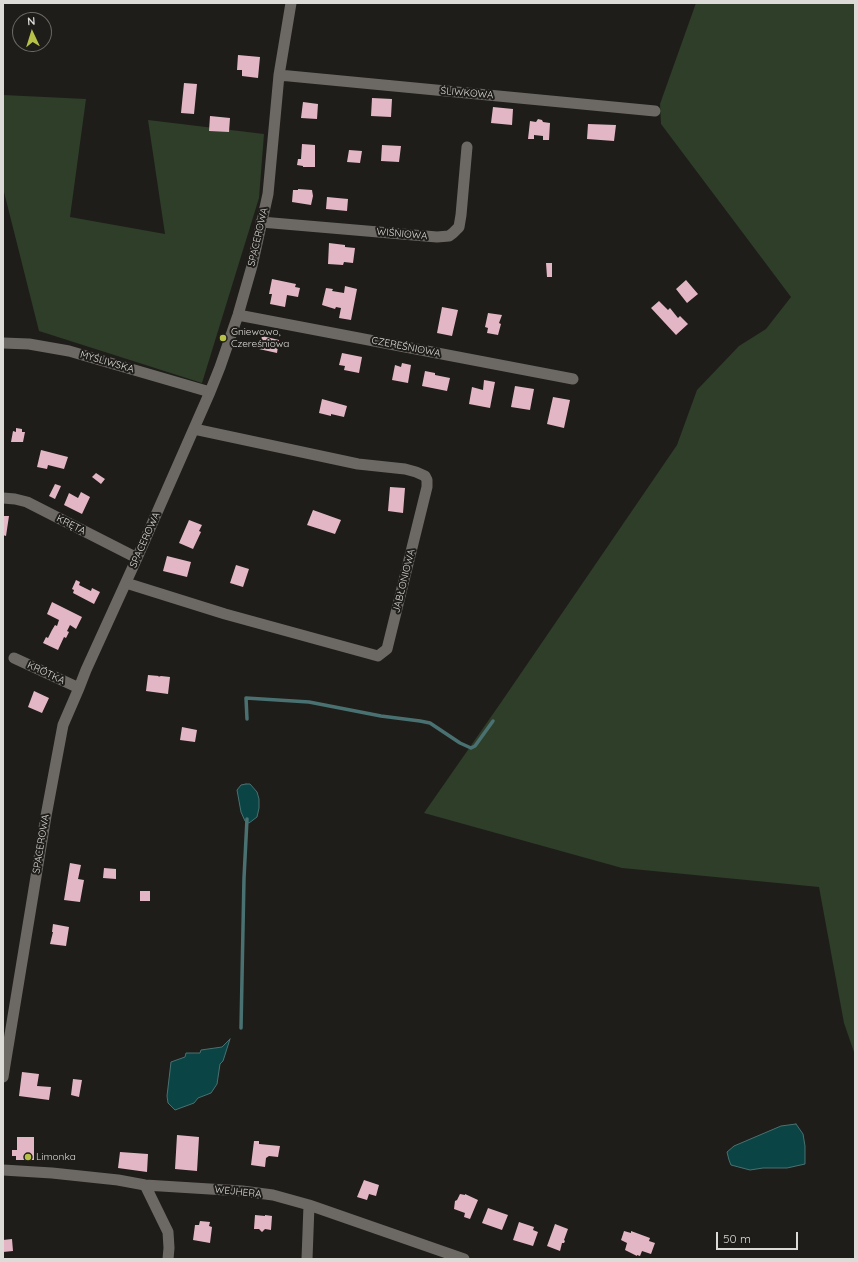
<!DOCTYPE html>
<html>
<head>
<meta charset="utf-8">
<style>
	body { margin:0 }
	#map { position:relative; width:858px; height:1262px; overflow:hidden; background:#1f1d19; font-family:Quicksand,sans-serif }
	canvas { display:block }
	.frame { position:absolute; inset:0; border:4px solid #dcdbd8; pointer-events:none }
	.north { position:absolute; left:12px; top:12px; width:40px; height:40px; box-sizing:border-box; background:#1f1d19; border:1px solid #6b6965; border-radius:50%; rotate:356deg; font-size:11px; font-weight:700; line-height:16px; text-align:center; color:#dcdbd8 }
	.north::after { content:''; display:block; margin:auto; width:14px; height:18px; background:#b7c147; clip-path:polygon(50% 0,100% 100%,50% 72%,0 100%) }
	.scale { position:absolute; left:716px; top:1232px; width:82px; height:18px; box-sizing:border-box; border:2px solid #dcdbd8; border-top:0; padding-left:5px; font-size:12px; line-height:14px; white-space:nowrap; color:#dcdbd8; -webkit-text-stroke:3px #1f1d19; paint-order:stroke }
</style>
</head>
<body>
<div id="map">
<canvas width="858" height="1262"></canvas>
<div class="frame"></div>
<div class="north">N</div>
<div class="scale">50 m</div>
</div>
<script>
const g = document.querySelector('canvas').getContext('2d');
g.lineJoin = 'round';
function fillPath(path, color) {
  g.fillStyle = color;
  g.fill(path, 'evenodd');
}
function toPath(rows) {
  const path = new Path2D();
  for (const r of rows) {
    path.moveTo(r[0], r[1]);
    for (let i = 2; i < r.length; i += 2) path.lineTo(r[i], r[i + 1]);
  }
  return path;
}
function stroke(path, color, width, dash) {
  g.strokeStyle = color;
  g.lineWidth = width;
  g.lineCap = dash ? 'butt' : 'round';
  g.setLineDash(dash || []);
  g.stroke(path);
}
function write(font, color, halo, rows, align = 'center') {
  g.font = font + ' Quicksand,sans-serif';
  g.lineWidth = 4;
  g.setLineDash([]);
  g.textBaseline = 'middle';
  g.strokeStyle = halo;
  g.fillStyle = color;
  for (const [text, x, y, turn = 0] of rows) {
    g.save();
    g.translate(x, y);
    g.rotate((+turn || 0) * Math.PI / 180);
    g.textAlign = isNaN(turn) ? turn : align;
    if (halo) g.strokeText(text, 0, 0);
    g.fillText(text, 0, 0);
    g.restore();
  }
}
fillPath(toPath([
	[696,3,855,3,855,1055,844,1023,819,887,622,868,424,813,502,701,677,445,697,390,739,346,766,329,791,297,661,124,660,104],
	[3,95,86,99,70,217,165,234,148,120,264,134,259,198,202,383,39,331,3,188]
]), '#2e3e29');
const water = toPath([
	[246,784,250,784,257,792,259,799,259,808,257,817,249,823,245,821,241,812,237,790,241,785,246,784],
	[230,1039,223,1061,220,1064,217,1084,211,1093,198,1098,194,1103,175,1110,168,1103,167,1096,171,1062,185,1057,186,1053,200,1053,201,1050,222,1047,230,1039],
	[796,1124,803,1134,805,1146,805,1164,787,1168,763,1168,750,1170,731,1165,729,1160,727,1152,734,1146,781,1126,796,1124]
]);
fillPath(water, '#0b4445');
stroke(water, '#4a7171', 1);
stroke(toPath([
	[247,719,246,698,309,702,381,716,420,721,430,723,460,743,471,748,475,746,493,721],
	[241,1028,244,878,247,819]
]), '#4a7171', 3.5);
fillPath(toPath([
	[238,55,260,57,258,78,242,76,242,70,237,70],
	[184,83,197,84,194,114,181,113],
	[372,98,392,99,391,117,371,116],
	[303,102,318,104,317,119,301,118],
	[493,107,513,109,512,125,491,123],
	[210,116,230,118,229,132,209,131],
	[538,119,542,120,543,122,550,123,549,140,543,140,543,136,534,135,534,139,528,139,530,121,536,122],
	[588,124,616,125,614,141,587,139],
	[302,144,315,145,315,167,303,167,303,166,297,165,298,159,301,159],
	[382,145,401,146,399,162,381,161],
	[349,150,362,151,360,163,347,162],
	[298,189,312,190,313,196,311,205,292,202,293,190,298,190],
	[327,197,348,199,347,211,326,209],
	[329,243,345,245,345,247,355,248,353,263,344,262,343,265,328,264],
	[546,263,552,263,552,277,547,277],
	[272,279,296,284,295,287,300,288,298,297,287,295,285,307,270,304,272,294,269,294],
	[686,280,698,294,687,303,676,289],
	[345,286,357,289,351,320,339,318,341,308,336,307,335,309,322,305,326,288,333,289,332,291,344,293],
	[659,301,668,310,670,308,678,318,680,316,688,324,676,335,651,308],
	[442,307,458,310,452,336,437,333],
	[488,313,502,315,499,323,501,324,498,335,487,333,488,328,485,327],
	[262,336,279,340,277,353,259,349],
	[342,353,362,357,359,373,344,370,345,366,339,365],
	[402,363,411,365,408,383,392,380,395,365,401,367],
	[425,371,435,373,435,375,450,378,447,391,422,386],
	[484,380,495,382,490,408,469,404,472,387,483,390],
	[515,386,534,389,530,410,511,407],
	[553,397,570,400,564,428,547,424],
	[322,399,347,406,344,417,331,414,331,416,319,413],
	[16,428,22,429,22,432,25,432,23,442,11,442,13,431,16,432],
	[41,450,68,457,64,469,48,465,47,469,37,467],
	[96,473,105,479,101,484,92,477],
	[55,484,61,486,55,499,49,496],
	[390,487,405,488,403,513,388,511],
	[81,492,90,497,82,514,64,505,69,493,78,498],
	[313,510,341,520,335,534,307,525],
	[3,516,9,516,6,536,3,535],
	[189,520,202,525,199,531,201,532,193,549,179,543],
	[167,556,191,562,187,577,163,571],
	[236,565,249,569,243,587,230,583],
	[76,580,80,582,79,585,91,591,92,588,100,592,94,604,73,593,74,590,72,589],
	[52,602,82,617,76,629,70,625,67,631,69,632,66,638,64,637,58,650,43,643,46,637,48,638,52,630,55,625,57,626,59,620,47,614],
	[148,675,159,676,158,677,161,676,170,677,168,694,146,691],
	[34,691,49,698,42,713,28,707],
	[182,727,197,730,195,742,180,740],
	[70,863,81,865,78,879,84,880,80,902,64,900],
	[104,868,116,869,116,879,103,878],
	[140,891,150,891,150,901,140,901],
	[53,924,69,927,66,946,50,944,53,932,52,932],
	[22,1072,39,1074,37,1086,51,1087,49,1100,19,1096],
	[73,1079,82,1080,79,1097,71,1095],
	[177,1135,199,1137,197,1171,175,1169],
	[17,1137,34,1137,34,1160,16,1160,16,1156,12,1156,12,1150,17,1150],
	[254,1141,259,1141,259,1144,280,1146,278,1157,269,1156,266,1158,265,1167,251,1165],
	[120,1152,148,1154,147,1172,118,1168],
	[364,1180,379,1185,376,1196,369,1194,367,1200,357,1197],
	[460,1194,465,1195,465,1194,478,1200,470,1219,464,1217,465,1213,454,1209,455,1201,457,1200],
	[488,1208,508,1215,502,1230,482,1223],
	[255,1215,265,1216,265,1215,272,1216,271,1230,265,1229,262,1232,259,1229,254,1229],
	[200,1221,210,1222,209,1226,212,1227,210,1243,193,1240,195,1225,199,1225],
	[519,1222,534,1227,533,1230,538,1232,533,1246,513,1240],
	[555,1224,568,1229,564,1240,565,1241,564,1243,562,1243,560,1251,547,1246],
	[624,1231,631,1233,631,1231,650,1238,649,1241,655,1243,651,1254,642,1251,640,1256,637,1255,637,1256,625,1250,627,1243,621,1240],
	[12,1239,13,1251,3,1252,3,1240]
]), '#e3b6c6');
stroke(toPath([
	[279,75,655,111],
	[261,222,437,237,449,236,453,233,459,227,461,215,467,147],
	[238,315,573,379],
	[3,343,29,344,69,351,210,392],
	[3,498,15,499,27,502,137,558],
	[126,583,225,614,378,656,387,649,427,487,427,480,425,476,416,472,405,469,358,464,194,429],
	[14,658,79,688],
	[3,1077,46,816,63,725,79,688,86,670,137,558,210,392,220,367,238,315,252,266,268,194,279,75,291,3],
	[3,1170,52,1173,118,1180,145,1185,242,1191,273,1195,309,1205,464,1259],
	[145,1185,168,1232,169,1248,168,1259],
	[307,1259,309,1205]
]), '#6c6965', 11);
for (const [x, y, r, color] of [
	[223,338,4,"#b7c147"],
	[28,1157,4,"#b7c147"]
]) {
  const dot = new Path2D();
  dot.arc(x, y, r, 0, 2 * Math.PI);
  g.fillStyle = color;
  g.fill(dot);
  stroke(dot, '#1f1d19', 1.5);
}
write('10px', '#dcdbd8', '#1f1d19', [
	["ŚLIWKOWA",467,93,5],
	["WIŚNIOWA",402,234,5],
	["SPACEROWA",258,237,-77],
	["CZEREŚNIOWA",406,347,11],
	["MYŚLIWSKA",107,362,16],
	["KRĘTA",71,525,27],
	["SPACEROWA",145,540,-66],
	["JABŁONIOWA",404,581,-76],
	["KRÓTKA",46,673,25],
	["SPACEROWA",41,844,-81],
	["WEJHERA",238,1192,6]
]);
write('10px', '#dcdbd8', '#1f1d19', [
	["Gniewowo,",231,332],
	["Czereśniowa",231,344],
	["Limonka",36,1157]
], 'left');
</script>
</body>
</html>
